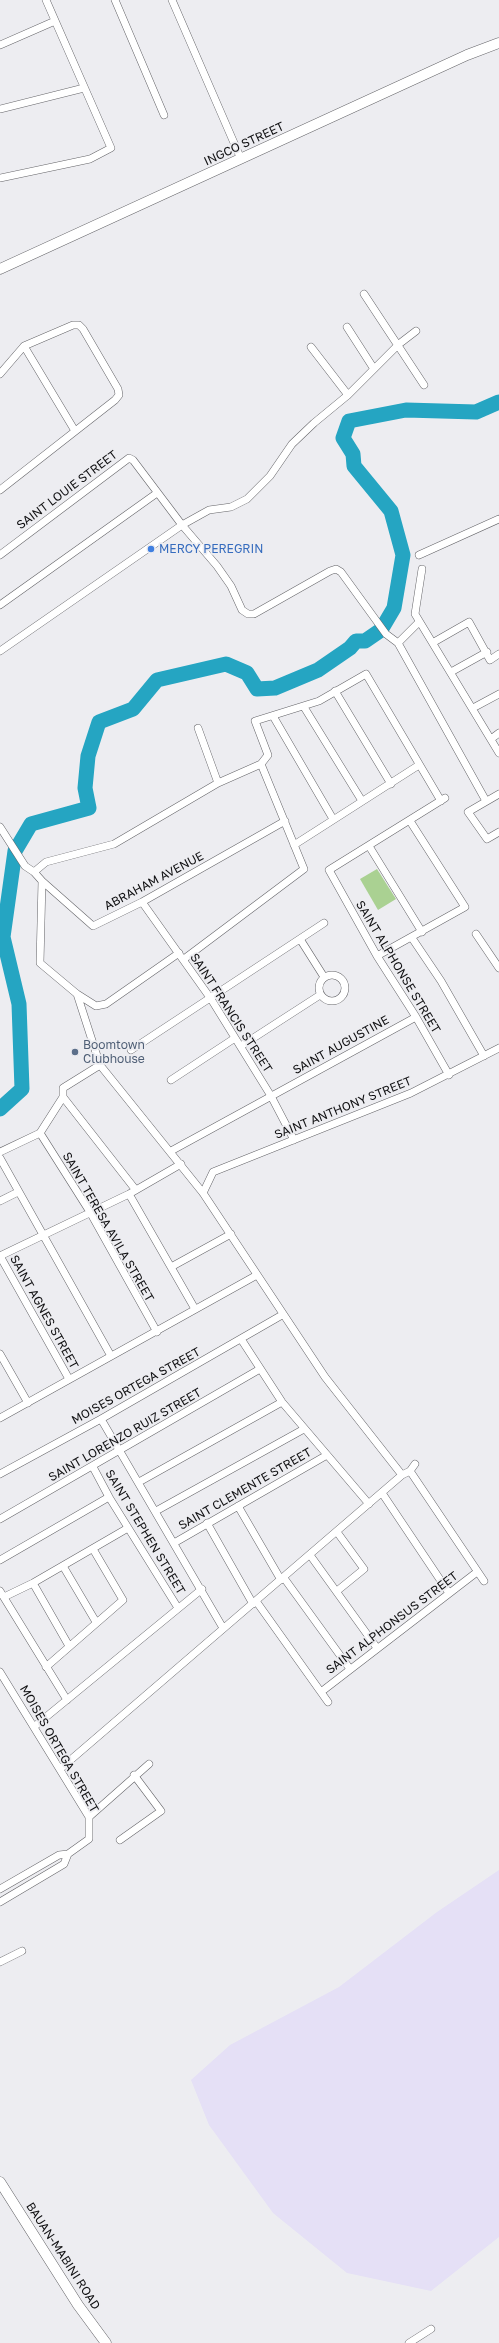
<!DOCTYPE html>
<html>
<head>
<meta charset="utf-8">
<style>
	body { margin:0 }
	canvas { display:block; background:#ededf1 }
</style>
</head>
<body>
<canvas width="499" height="2343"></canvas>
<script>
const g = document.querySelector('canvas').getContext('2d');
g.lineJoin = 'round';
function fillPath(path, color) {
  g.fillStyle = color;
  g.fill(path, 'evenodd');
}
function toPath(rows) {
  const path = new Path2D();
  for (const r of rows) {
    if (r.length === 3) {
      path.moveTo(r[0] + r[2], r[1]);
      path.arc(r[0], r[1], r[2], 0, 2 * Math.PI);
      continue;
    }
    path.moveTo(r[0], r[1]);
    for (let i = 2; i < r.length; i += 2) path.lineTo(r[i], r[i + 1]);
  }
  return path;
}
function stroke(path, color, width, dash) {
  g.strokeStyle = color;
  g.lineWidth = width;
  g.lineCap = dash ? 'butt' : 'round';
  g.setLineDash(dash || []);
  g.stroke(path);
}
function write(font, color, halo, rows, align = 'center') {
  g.font = font + ' "Golos Text",sans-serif';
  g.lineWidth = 3.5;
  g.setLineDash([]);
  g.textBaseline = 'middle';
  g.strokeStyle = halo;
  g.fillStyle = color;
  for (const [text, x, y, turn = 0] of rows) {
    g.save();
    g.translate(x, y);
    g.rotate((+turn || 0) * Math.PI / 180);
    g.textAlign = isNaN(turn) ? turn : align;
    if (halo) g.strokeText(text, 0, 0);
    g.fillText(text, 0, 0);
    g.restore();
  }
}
fillPath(toPath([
	[499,1870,499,2237,431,2291,347,2273,273,2213,209,2125,191,2080,230,2045,339,1987,437,1912]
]), '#e5e0f6');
fillPath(toPath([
	[377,869,396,899,378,910,360,879]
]), '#aad192');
stroke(toPath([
	[0,1109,22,1089,19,1004,3,937,15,851,31,824,89,808,85,788,88,756,99,722,133,709,157,680,226,664,247,673,257,689,275,688,318,670,350,648,356,641,365,641,381,630,394,608,403,555,391,511,354,466,353,454,343,438,349,421,406,410,476,412,499,402]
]), '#25a5c2', 15);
const street = toPath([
	[115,0,164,115],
	[172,0,241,159],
	[0,45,55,21],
	[0,109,84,88],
	[0,178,90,159,111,148,46,0],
	[364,294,424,385],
	[347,327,374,369],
	[24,346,75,431],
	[311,347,348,395],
	[0,374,24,346,73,325,79,325,83,329,118,389,119,395,115,400,0,490],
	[0,555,129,458,133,460,182,525,217,566,231,586,242,610,248,614,254,614,330,571,336,569,341,572,386,634,398,643,486,801],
	[419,555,499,519],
	[422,569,415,614,499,753],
	[0,605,157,493],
	[434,642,469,622,490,660,499,654],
	[398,643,419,622],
	[0,651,182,525,209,510,231,507,247,499,270,476,292,444,314,423,348,395,399,344,416,331],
	[451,672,487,652],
	[335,691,391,784],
	[304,707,362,801],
	[473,708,499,694],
	[273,716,333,819],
	[198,728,218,783],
	[491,739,499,733],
	[499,794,468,812,487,839,499,832],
	[445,798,329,870,377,956,416,1017,449,1075],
	[0,827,25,866,34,872,42,881,40,963,77,994,100,1065,203,1193,325,1377,402,1475],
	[294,845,419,765],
	[369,846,422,932],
	[34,872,46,862,114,844,218,783,261,764,268,755,255,721,319,701,366,674,441,801],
	[42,881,93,926,142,902,285,821],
	[142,902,211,999,271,1096,294,1140],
	[476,934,499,968],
	[412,938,441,981,484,1056],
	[300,939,324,977],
	[377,956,465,907,410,821],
	[184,959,304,869,261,764],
	[332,988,13],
	[77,994,96,1006,106,1004,179,953],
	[241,1046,320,995],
	[131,1050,324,923],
	[171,1080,235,1038],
	[63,1097,135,1189],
	[40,1133,90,1212,157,1332],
	[171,1151,416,1017],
	[0,1152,40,1133,63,1097,63,1088,100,1065],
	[0,1158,111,1356],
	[203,1193,213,1172,411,1093,499,1048],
	[129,1194,195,1309],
	[0,1201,18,1192],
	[0,1256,129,1194,181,1164],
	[0,1256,69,1379],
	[171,1267,231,1234],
	[241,1339,282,1402,369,1504],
	[0,1354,28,1403],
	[0,1418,257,1275],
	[101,1419,223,1628],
	[93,1467,109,1497,178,1608],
	[410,1471,484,1581],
	[0,1474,101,1419,282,1315],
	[139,1482,282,1402],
	[382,1493,449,1593],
	[238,1506,281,1580],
	[156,1511,304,1429],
	[0,1519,260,1369],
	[207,1523,253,1604],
	[337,1532,364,1569,337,1591],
	[174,1543,327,1455],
	[310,1555,377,1648],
	[0,1560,109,1497],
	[63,1566,96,1622],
	[284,1578,350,1669],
	[33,1583,69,1646],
	[0,1591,67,1700],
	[4,1597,33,1583,128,1528],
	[256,1601,328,1702],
	[46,1667,123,1600,93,1549],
	[0,1672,89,1817,89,1839,68,1854,64,1864,0,1902],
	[321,1692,477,1572],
	[35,1726,202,1589],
	[60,1769,402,1475,410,1471,415,1464],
	[89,1817,149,1764],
	[120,1840,161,1811,134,1775],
	[0,1889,59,1855,68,1854],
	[0,1962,22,1951],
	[409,2343,431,2329]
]);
const secondary = toPath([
	[0,269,467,55,499,43],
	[0,2182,78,2305,106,2343]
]);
stroke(street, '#646468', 8);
stroke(secondary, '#646468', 11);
stroke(street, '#fff', 7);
stroke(secondary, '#fff', 10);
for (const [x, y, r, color] of [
	[151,549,4,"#3f7fe0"],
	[75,1052,4,"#5c6f8a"]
]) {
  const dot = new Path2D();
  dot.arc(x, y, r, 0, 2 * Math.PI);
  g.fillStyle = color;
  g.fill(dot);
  stroke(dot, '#ededf1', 1.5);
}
write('12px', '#101012', '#ededf1', [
	["INGCO STREET",244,144,-25],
	["SAINT LOUIE STREET",67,490,-37],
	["ABRAHAM AVENUE",154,881,-28],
	["SAINT ALPHONSE STREET",398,967,59],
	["SAINT FRANCIS STREET",231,1013,57],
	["SAINT AUGUSTINE",341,1045,-29],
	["SAINT ANTHONY STREET",343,1108,-22],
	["SAINT TERESA AVILA STREET",108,1227,60],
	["SAINT AGNES STREET",44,1312,61],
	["MOISES ORTEGA STREET",136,1386,-29],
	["SAINT LORENZO RUIZ STREET",125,1435,-30],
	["SAINT CLEMENTE STREET",245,1489,-30],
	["SAINT STEPHEN STREET",145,1532,59],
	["SAINT ALPHONSUS STREET",392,1623,-37],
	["MOISES ORTEGA STREET",59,1749,60],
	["BAUAN-MABINI ROAD",63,2256,57]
]);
write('12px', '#366cbe', '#ededf1', [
	["MERCY PEREGRIN",159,549]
], 'left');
write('12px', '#4e5e75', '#ededf1', [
	["Boomtown",83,1045],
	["Clubhouse",83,1059]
], 'left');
</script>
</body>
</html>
